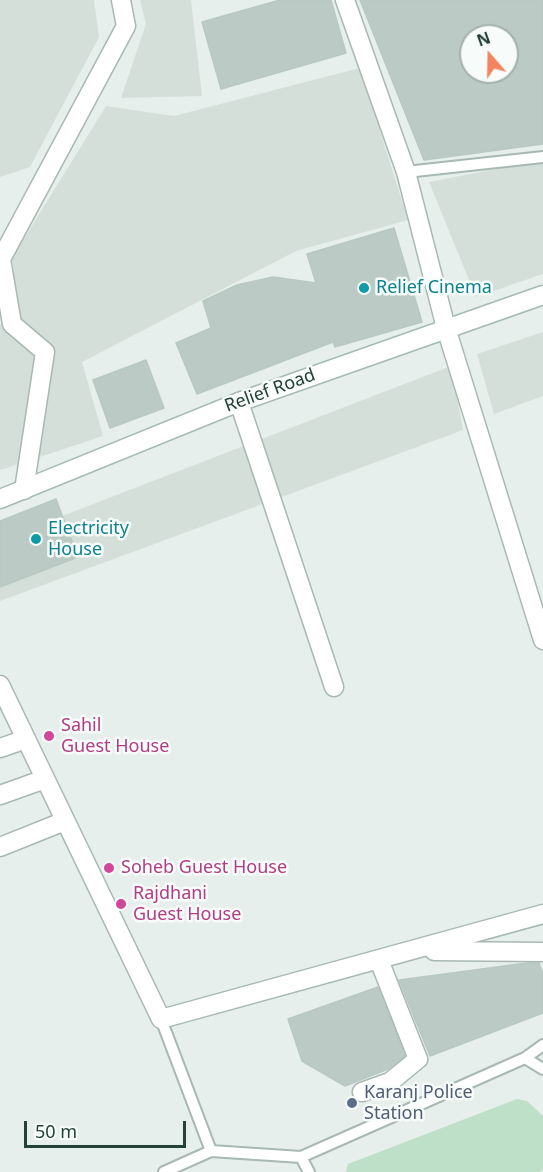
<!DOCTYPE html>
<html>
<head>
<meta charset="utf-8">
<style>
	body { margin:0 }
	#map { position:relative; width:543px; height:1172px; overflow:hidden; background:#e6efeb; font-family:"Noto Sans",sans-serif }
	canvas { display:block }
	.north { position:absolute; left:459px; top:24px; width:60px; height:60px; box-sizing:border-box; background:#f7fbf9; border:2px solid #a3b1ad; border-radius:50%; rotate:340deg; font-size:16px; font-weight:700; line-height:24px; text-align:center; color:#24423a }
	.north::after { content:''; display:block; margin:auto; width:21px; height:27px; background:#f4845f; clip-path:polygon(50% 0,100% 100%,50% 72%,0 100%) }
	.scale { position:absolute; left:24px; top:1121px; width:162px; height:27px; box-sizing:border-box; border:3px solid #24423a; border-top:0; padding-left:8px; font-size:18px; line-height:21px; white-space:nowrap; color:#24423a; -webkit-text-stroke:4px #f7fbf9; paint-order:stroke }
</style>
</head>
<body>
<div id="map">
<canvas width="543" height="1172"></canvas>
<div class="north">N</div>
<div class="scale">50 m</div>
</div>
<script>
const g = document.querySelector('canvas').getContext('2d');
g.lineJoin = 'round';
function fillPath(path, color) {
  g.fillStyle = color;
  g.fill(path, 'evenodd');
}
function toPath(rows) {
  const path = new Path2D();
  for (const r of rows) {
    path.moveTo(r[0], r[1]);
    for (let i = 2; i < r.length; i += 2) path.lineTo(r[i], r[i + 1]);
  }
  return path;
}
function stroke(path, color, width, dash) {
  g.strokeStyle = color;
  g.lineWidth = width;
  g.lineCap = dash ? 'butt' : 'round';
  g.setLineDash(dash || []);
  g.stroke(path);
}
function write(font, color, halo, rows, align = 'center') {
  g.font = font + ' "Noto Sans",sans-serif';
  g.lineWidth = 5;
  g.setLineDash([]);
  g.textBaseline = 'middle';
  g.strokeStyle = halo;
  g.fillStyle = color;
  for (const [text, x, y, turn = 0] of rows) {
    g.save();
    g.translate(x, y);
    g.rotate((+turn || 0) * Math.PI / 180);
    g.textAlign = isNaN(turn) ? turn : align;
    if (halo) g.strokeText(text, 0, 0);
    g.fillText(text, 0, 0);
    g.restore();
  }
}
fillPath(toPath([
	[0,0,94,0,99,37,30,167,0,177],
	[140,0,191,0,202,96,121,98,146,24],
	[360,68,408,220,296,251,82,362,103,436,0,470,0,325,20,316,12,258,106,106,174,116],
	[543,160,543,274,476,297,429,182],
	[543,332,543,396,494,414,477,354],
	[451,366,463,430,0,601,0,540]
]), '#d4dfda');
fillPath(toPath([
	[517,1099,527,1101,543,1116,543,1170,540,1172,346,1172,348,1164]
]), '#bfe0c8');
const building = toPath([
	[280,0,331,0,346,53,221,89,202,22,280,0],
	[360,0,543,0,543,144,424,160,360,0],
	[471,36,507,36,507,72,471,72,471,36],
	[394,228,422,322,335,347,333,342,197,394,176,343,211,328,203,301,237,285,273,277,316,283,307,254,394,228],
	[146,360,164,408,110,428,93,380,146,360],
	[56,499,78,557,0,587,0,521,56,499],
	[527,963,539,963,543,974,543,1013,430,1056,399,980,527,963],
	[378,987,405,1056,388,1069,345,1086,302,1061,288,1019,378,987]
]);
fillPath(building, '#bbcac4');
stroke(building, '#b8c9c2', 1.5);
const service = toPath([
	[406,172,543,157],
	[161,1019,211,1151],
	[525,1058,543,1069],
	[301,1157,309,1172],
	[164,1172,211,1151,301,1157,525,1058,543,1045]
]);
const minor = toPath([
	[446,328,543,640],
	[239,402,334,687],
	[24,490,45,352,12,324,1,259,126,26,121,0],
	[0,685,161,1019,543,914],
	[0,748,26,739],
	[0,795,45,779],
	[0,847,65,821],
	[434,951,543,952],
	[362,1092,390,1082,418,1059,379,960]
]);
const tertiary = toPath([
	[345,0,406,172,446,328]
]);
const secondary = toPath([
	[0,499,239,402,543,295]
]);
stroke(service, '#a8b8b2', 14);
stroke(minor, '#a8b8b2', 21);
stroke(tertiary, '#a8b8b2', 21);
stroke(secondary, '#a4bbb3', 21);
stroke(service, '#fff', 10);
stroke(minor, '#fff', 18);
stroke(tertiary, '#fff', 18);
stroke(secondary, '#fff', 18);
for (const [x, y, r, color] of [
	[364,288,6,"#0f9aa8"],
	[36,539,6,"#0f9aa8"],
	[49,736,6,"#d1479c"],
	[109,868,6,"#d1479c"],
	[121,904,6,"#d1479c"],
	[352,1103,6,"#5c6f8a"]
]) {
  const dot = new Path2D();
  dot.arc(x, y, r, 0, 2 * Math.PI);
  g.fillStyle = color;
  g.fill(dot);
  stroke(dot, '#f7fbf9', 2);
}
write('18px', '#0d838f', '#f7fbf9', [
	["Relief Cinema",376,288],
	["Electricity",48,529],
	["House",48,550]
], 'left');
write('18px', '#24423a', '#f7fbf9', [
	["Relief Road",270,391,-20]
]);
write('18px', '#b23c85', '#f7fbf9', [
	["Sahil",61,726],
	["Guest House",61,747],
	["Soheb Guest House",121,868],
	["Rajdhani",133,894],
	["Guest House",133,915]
], 'left');
write('18px', '#4e5e75', '#f7fbf9', [
	["Karanj Police",364,1093],
	["Station",364,1114]
], 'left');
</script>
</body>
</html>
